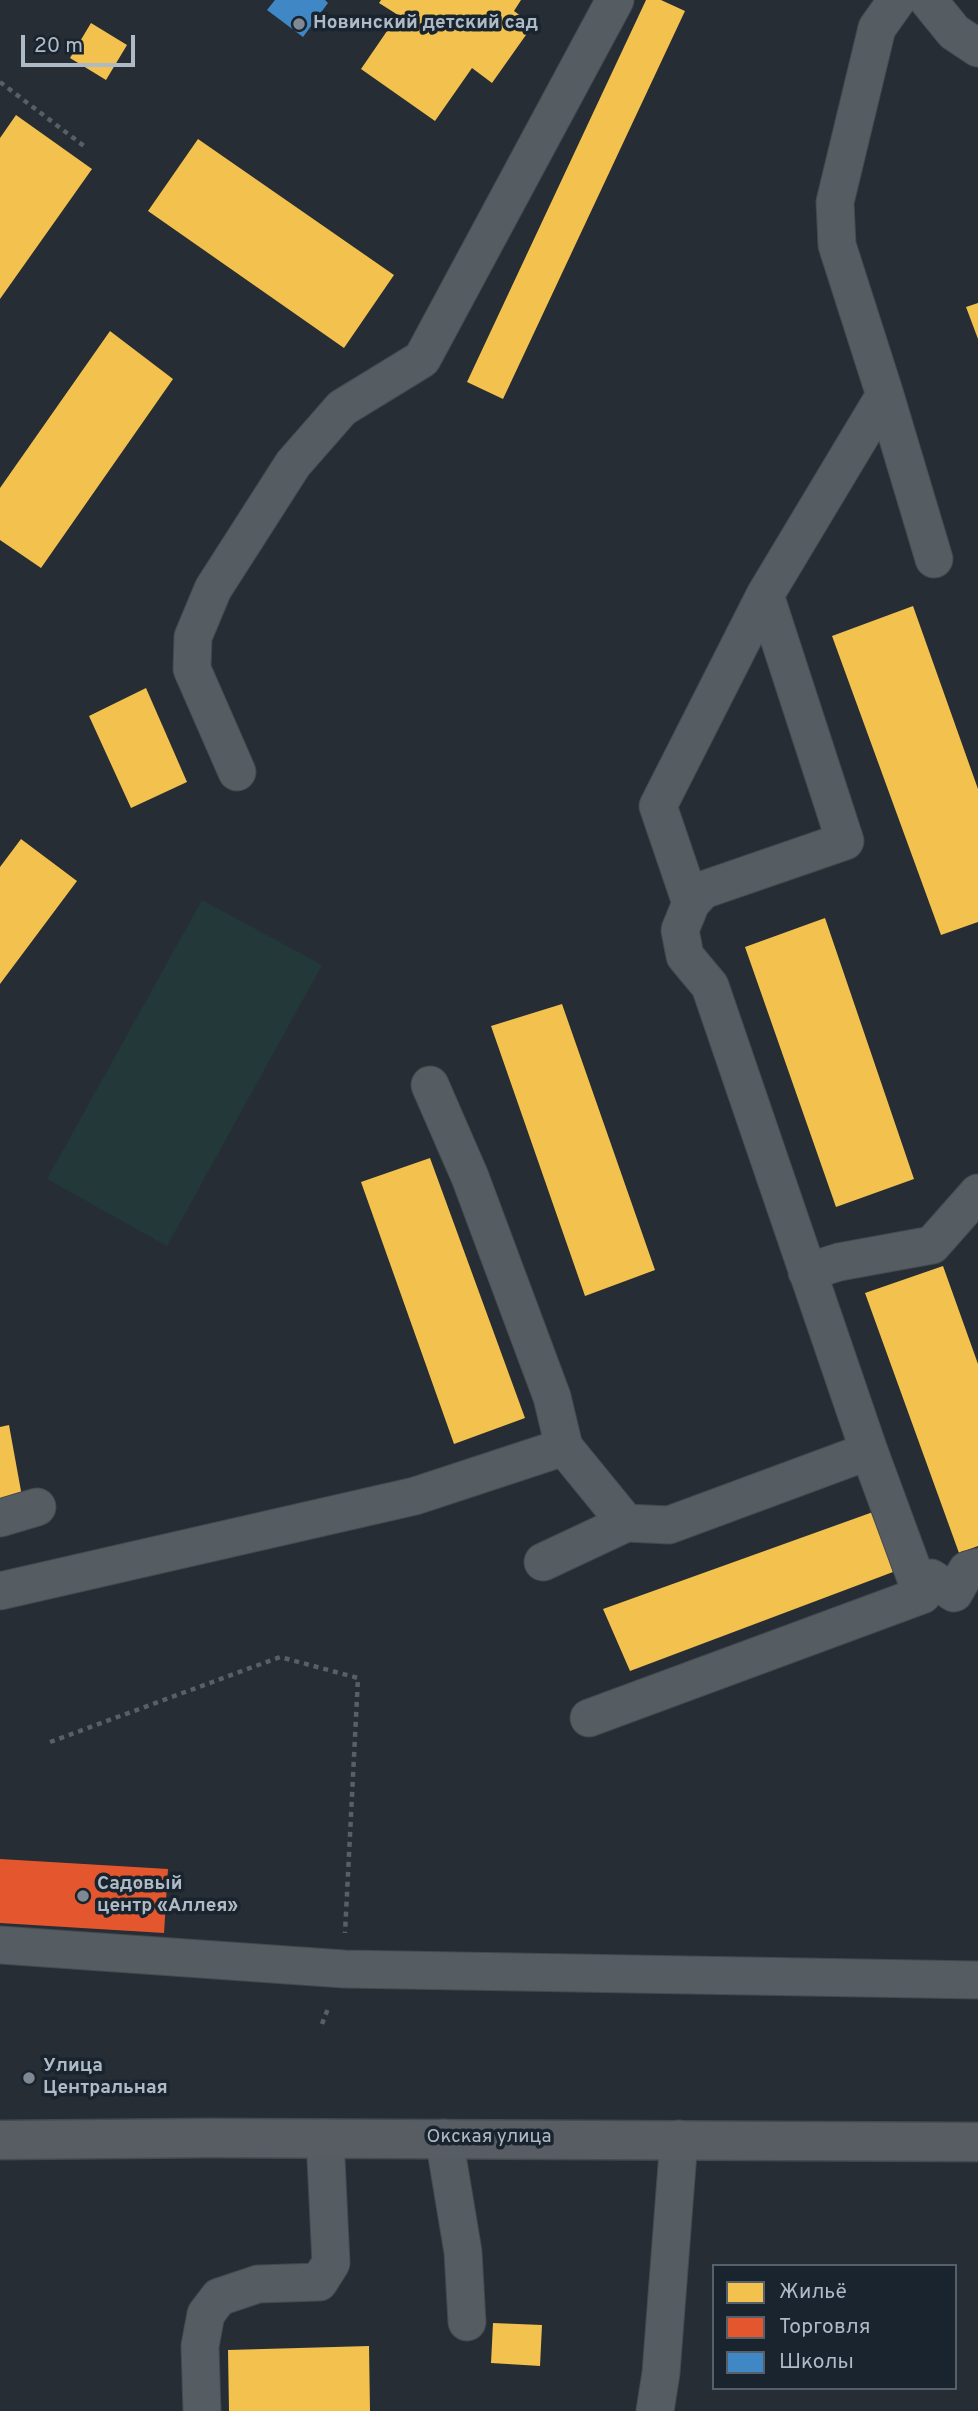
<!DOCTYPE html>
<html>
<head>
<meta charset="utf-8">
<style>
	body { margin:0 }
	#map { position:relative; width:978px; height:2411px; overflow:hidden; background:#262d34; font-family:Overpass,sans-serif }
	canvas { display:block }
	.legend { position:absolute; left:712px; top:2264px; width:245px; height:126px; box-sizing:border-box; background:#19242e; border:2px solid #55606b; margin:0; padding:9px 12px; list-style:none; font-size:21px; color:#aebac6 }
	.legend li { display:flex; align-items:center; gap:14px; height:35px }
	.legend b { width:35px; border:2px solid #55606b }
	.scale { position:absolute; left:21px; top:35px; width:114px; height:32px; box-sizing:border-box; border:4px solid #aebac6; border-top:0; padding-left:9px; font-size:21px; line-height:24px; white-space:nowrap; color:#aebac6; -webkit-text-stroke:5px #19242e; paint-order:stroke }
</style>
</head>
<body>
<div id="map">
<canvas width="978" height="2411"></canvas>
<ul class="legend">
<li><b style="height:19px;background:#f2c14e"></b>Жильё</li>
<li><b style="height:19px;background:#e4572e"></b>Торговля</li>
<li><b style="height:19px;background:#3f88c5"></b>Школы</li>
</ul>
<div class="scale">20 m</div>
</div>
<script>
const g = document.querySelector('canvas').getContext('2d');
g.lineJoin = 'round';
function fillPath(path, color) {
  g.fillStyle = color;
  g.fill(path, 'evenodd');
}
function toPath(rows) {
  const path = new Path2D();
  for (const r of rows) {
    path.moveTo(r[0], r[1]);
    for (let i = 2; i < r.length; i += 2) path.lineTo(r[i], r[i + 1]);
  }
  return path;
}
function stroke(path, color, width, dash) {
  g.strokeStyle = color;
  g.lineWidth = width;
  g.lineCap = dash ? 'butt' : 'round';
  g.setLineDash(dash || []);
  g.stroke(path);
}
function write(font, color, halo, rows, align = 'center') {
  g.font = font + ' Overpass,sans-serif';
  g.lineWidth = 7;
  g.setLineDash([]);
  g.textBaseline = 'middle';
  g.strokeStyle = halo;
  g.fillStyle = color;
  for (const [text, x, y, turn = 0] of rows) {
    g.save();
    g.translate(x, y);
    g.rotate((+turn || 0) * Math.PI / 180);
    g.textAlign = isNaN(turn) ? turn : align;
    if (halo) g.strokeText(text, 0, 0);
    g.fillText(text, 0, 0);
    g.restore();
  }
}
fillPath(toPath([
	[202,900,322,965,167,1246,47,1179]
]), '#233939');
fillPath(toPath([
	[381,0,521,0,514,11,533,25,492,83,472,68,435,121,361,69,398,15,379,3],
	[646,0,661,0,685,11,503,399,467,382],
	[91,23,127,45,106,80,70,58],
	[16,115,92,169,0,299,0,138],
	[198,139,394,275,344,348,148,211],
	[978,303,978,339,966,307],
	[110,331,173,379,41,568,0,540,0,488],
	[913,606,978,789,978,922,941,935,832,636],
	[146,688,187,782,131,808,89,716],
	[21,839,77,881,0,984,0,867],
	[825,918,914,1179,836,1207,745,947],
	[562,1004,655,1270,585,1296,491,1026],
	[430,1158,525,1418,454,1444,361,1182],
	[943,1266,978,1364,978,1546,959,1553,865,1293],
	[9,1425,23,1502,0,1506,0,1427],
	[873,1512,893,1572,630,1671,603,1609],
	[493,2323,542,2325,540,2366,491,2363],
	[369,2346,370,2411,229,2411,228,2350]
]), '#f2c14e');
fillPath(toPath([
	[0,1859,168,1869,164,1933,0,1923]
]), '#e4572e');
fillPath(toPath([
	[275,0,325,0,328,3,303,37,267,10]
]), '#3f88c5');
const minor = toPath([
	[928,0,954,32,978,48],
	[885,395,934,559],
	[237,772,192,669,193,637,213,589,293,464,342,408,422,359,615,0],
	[691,903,658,806,765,595],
	[430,1085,470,1177,552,1397,564,1447],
	[807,1272,839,1262,932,1245,978,1193],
	[869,1451,922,1595,931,1578,954,1593,967,1570,978,1567],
	[0,1518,37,1507],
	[543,1562,626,1523],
	[0,1591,415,1496,564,1447,626,1523,669,1525,869,1451,710,986,685,956,680,930,691,903,703,890,845,841,765,595,885,395,837,245,835,202,877,28,897,0],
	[589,1718,922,1595],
	[0,1945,344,1969,978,1980],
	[444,2138,463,2252,467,2322],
	[202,2411,200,2346,206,2314,219,2297,258,2284,319,2282,331,2263,325,2138],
	[655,2411,661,2373,679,2139]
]);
const major = toPath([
	[0,2140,210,2138,978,2142]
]);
stroke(minor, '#44494e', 39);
stroke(major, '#434a50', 41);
stroke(toPath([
	[0,82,84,146],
	[50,1742,280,1657,358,1678,345,1933],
	[322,2024,329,2006]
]), '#585f65', 4.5, [5, 5]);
stroke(minor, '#555c62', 37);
stroke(major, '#585d64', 38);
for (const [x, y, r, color] of [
	[299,24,7,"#7e8993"],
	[83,1896,7,"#7e8993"],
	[29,2078,7,"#7e8993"]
]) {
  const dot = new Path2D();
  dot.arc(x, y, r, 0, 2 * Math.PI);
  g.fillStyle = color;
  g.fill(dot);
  stroke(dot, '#19242e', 2.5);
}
write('bold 19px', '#aebac6', '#19242e', [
	["Новинский детский сад",313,24],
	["Садовый",97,1885],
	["центр «Аллея»",97,1907],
	["Улица",43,2067],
	["Центральная",43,2089]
], 'left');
write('19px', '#aebac6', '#19242e', [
	["Окская улица",489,2138]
]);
</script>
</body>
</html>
